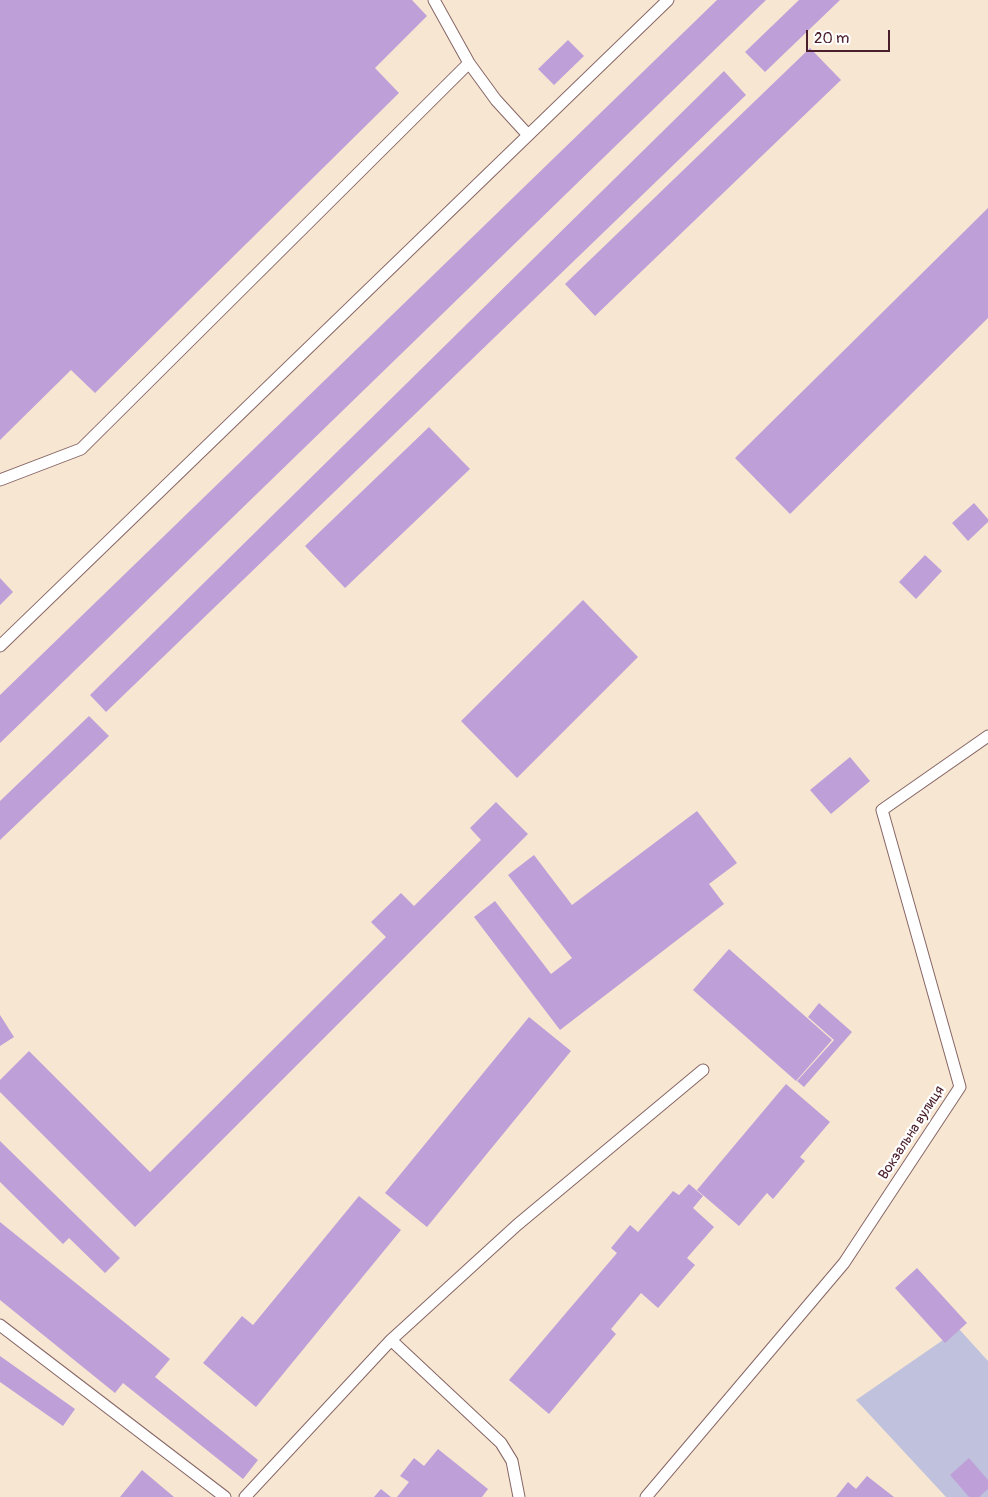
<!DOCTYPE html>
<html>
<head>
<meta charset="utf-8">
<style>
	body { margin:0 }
	#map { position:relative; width:988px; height:1497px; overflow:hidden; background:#f7e7d2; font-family:Pangolin,sans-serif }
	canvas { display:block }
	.scale { position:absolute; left:806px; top:30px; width:84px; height:22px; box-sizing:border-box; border:2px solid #4a1f2b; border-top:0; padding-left:6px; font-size:15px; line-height:18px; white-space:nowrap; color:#4a1f2b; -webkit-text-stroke:4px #fff; paint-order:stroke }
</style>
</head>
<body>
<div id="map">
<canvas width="988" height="1497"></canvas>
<div class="scale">20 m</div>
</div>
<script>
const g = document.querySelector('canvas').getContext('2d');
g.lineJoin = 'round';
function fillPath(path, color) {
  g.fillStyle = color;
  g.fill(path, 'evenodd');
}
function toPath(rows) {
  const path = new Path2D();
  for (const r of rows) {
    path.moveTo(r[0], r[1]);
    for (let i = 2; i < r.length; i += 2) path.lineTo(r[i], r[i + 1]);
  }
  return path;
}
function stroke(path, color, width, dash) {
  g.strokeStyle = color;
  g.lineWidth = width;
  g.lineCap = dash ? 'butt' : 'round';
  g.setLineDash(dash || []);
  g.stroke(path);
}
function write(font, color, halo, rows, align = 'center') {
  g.font = font + ' Pangolin,sans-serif';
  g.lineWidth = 4.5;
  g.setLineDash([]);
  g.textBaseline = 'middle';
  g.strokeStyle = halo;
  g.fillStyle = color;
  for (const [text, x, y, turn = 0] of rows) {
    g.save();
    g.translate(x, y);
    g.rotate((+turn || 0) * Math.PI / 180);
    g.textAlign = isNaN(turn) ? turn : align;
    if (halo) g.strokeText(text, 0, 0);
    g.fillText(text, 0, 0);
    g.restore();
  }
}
fillPath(toPath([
	[959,1329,988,1361,988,1497,946,1497,856,1400]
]), '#c0c2dd');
fillPath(toPath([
	[0,0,412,0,427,16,375,68,399,93,95,393,71,370,0,440],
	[717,0,766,0,0,743,0,695],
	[799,0,840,0,765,72,745,52],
	[568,40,584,56,554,85,538,69],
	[810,48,841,80,595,316,565,284],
	[724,71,746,95,106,712,90,695],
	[988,208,988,318,790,514,735,458],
	[429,427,470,469,345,588,305,546],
	[974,503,988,519,988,522,968,541,952,523],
	[925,555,942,571,916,599,899,582],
	[0,578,13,592,0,605],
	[583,600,638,657,517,778,461,721],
	[89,716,109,736,0,840,0,801],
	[850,757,870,781,831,814,810,790],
	[496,802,528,834,135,1227,0,1092,0,1080,29,1051,150,1172,386,937,371,922,401,893,414,906,481,840,470,828],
	[697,811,737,863,709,884,724,904,560,1030,474,917,495,901,551,974,572,958,508,875,534,855,572,905],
	[729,949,832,1040,796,1081,693,990],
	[819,1003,852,1032,804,1087,797,1081,834,1040,808,1017],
	[0,1015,14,1037,0,1046],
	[529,1017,571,1051,427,1227,385,1193],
	[786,1084,830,1122,800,1157,805,1161,773,1199,767,1193,739,1226,697,1190],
	[0,1141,120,1258,105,1273,69,1238,63,1244,0,1182],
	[689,1184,703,1196,693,1208,714,1227,687,1258,695,1265,658,1308,641,1293,611,1329,616,1334,549,1414,509,1380,617,1253,611,1248,630,1225,638,1232,673,1191,679,1195],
	[359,1196,401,1230,256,1407,203,1363,242,1316,253,1325],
	[0,1222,170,1359,155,1377,258,1460,243,1479,123,1383,115,1393,0,1300],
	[917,1268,967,1323,945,1343,895,1288],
	[0,1356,75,1409,63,1426,0,1382],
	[438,1449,488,1489,482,1497,397,1497,409,1482,400,1476,414,1458,424,1466],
	[969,1458,988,1480,988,1489,979,1497,969,1497,950,1475],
	[142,1470,174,1497,120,1497],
	[867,1476,894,1497,836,1497,848,1482,856,1489],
	[381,1489,391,1497,374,1497]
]), '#be9fd8');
const service = toPath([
	[469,63,496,100,528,135],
	[0,480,81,449,469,63,434,0],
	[0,646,668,0],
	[0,1325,225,1497],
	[391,1340,501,1443,512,1461,519,1497],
	[245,1497,391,1340,517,1225,703,1070],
	[646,1497,844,1263,960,1087,882,810,988,736]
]);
stroke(service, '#876565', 13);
stroke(service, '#fff', 11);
write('14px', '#4a1f2b', '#fff', [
	["Вокзальна вулиця",912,1133,-57]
]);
</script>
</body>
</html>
